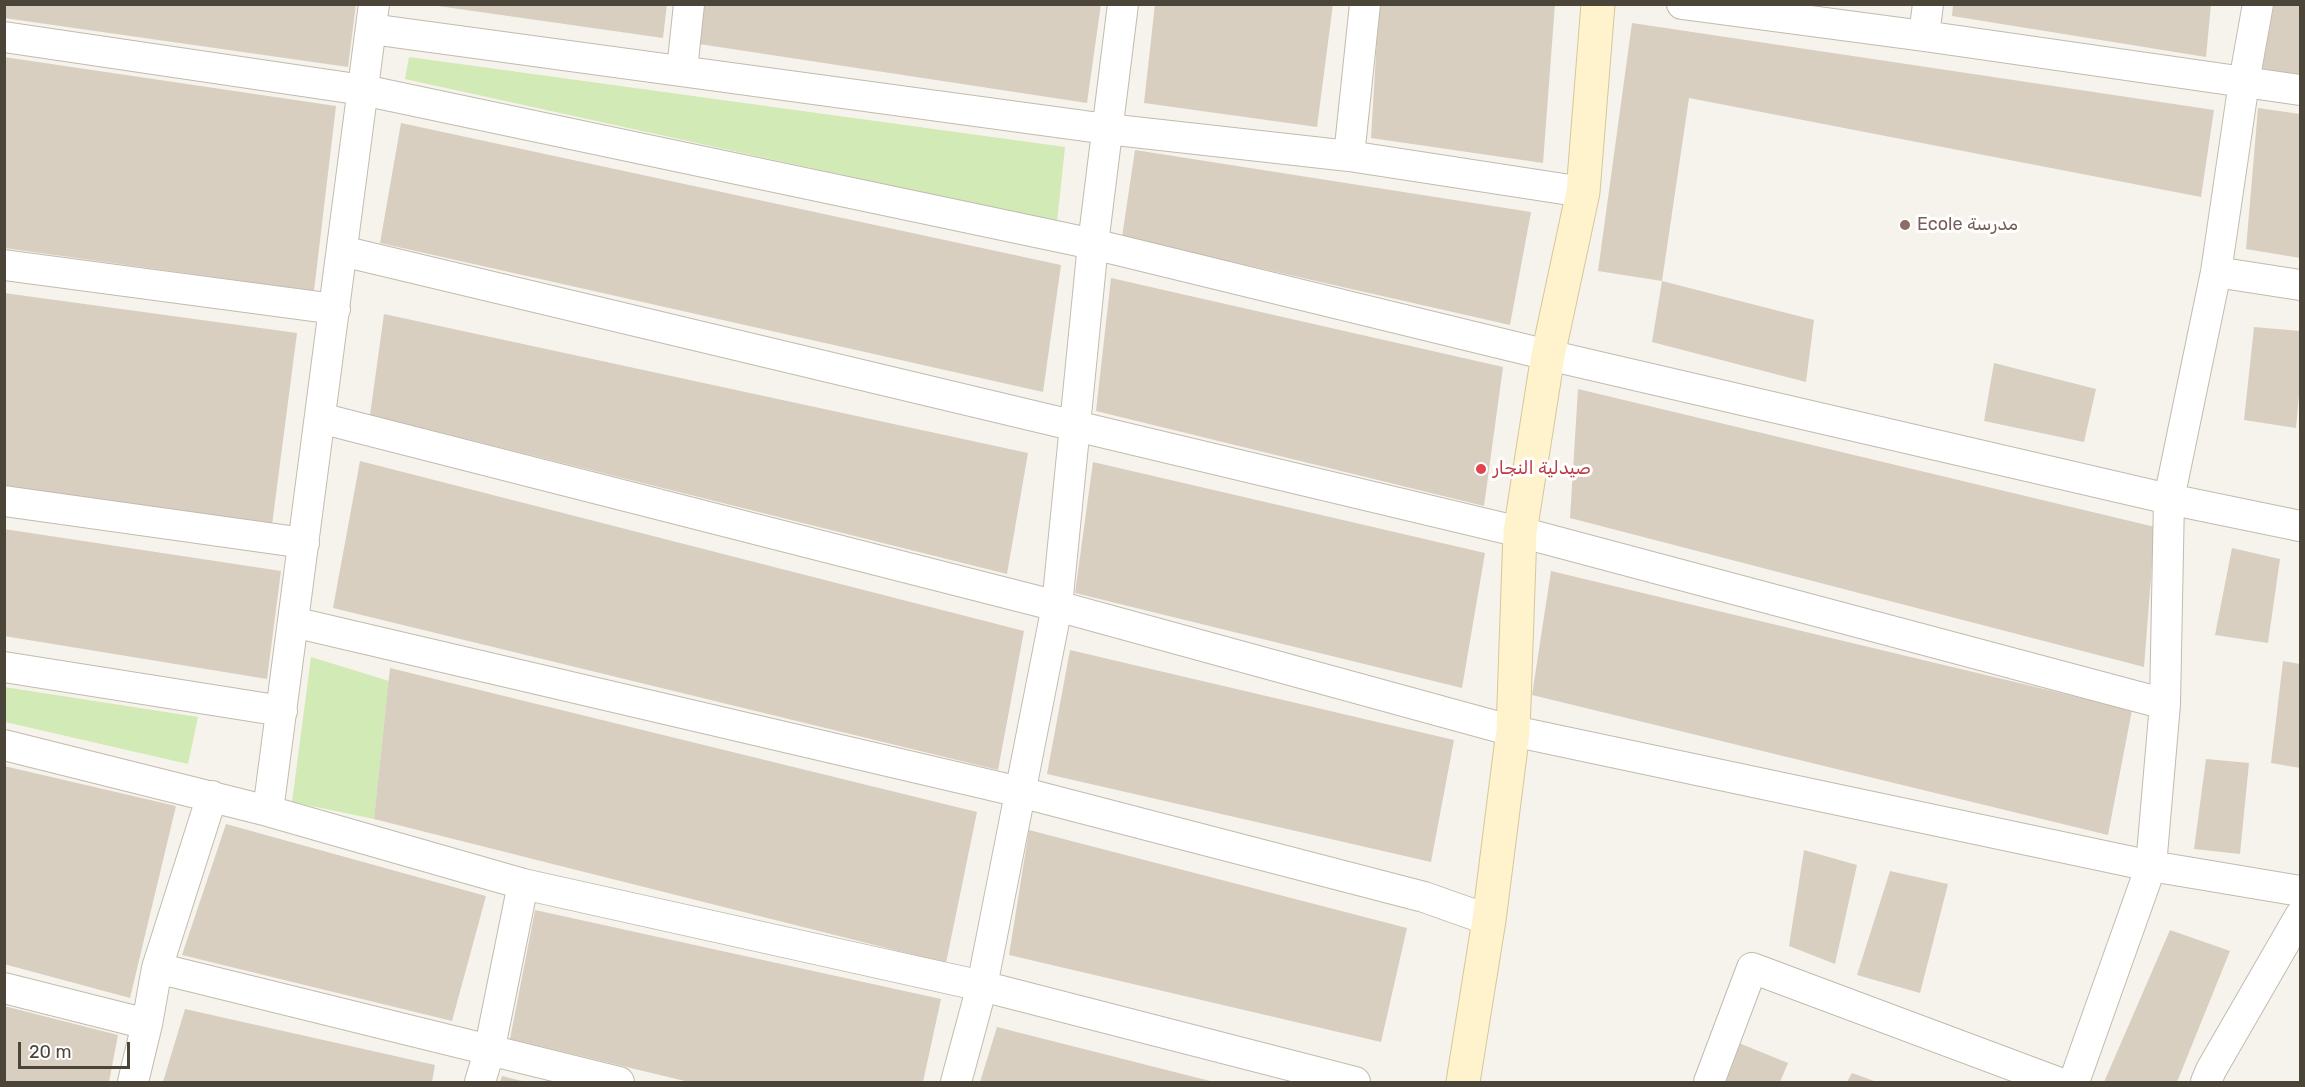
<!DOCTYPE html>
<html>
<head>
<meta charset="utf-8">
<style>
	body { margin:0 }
	#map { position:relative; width:2305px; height:1087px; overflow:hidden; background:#f6f3ec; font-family:Rubik,sans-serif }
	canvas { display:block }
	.frame { position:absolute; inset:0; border:6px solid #4b4439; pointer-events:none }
	.scale { position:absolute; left:18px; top:1042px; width:112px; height:27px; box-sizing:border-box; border:3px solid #4b4439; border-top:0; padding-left:8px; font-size:18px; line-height:21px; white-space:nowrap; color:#4b4439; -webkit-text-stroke:4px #fff; paint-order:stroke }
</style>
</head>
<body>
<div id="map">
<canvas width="2305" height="1087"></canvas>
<div class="frame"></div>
<div class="scale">20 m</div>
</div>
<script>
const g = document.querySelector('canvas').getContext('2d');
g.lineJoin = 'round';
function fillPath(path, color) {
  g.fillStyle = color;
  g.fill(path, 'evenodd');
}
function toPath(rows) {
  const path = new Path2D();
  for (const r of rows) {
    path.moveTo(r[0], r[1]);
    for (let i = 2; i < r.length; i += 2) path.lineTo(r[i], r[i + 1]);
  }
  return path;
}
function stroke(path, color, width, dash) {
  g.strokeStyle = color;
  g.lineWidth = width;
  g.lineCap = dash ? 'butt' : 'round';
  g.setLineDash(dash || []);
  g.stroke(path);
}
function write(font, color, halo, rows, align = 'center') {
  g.font = font + ' Rubik,Vazirmatn,sans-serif';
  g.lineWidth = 6;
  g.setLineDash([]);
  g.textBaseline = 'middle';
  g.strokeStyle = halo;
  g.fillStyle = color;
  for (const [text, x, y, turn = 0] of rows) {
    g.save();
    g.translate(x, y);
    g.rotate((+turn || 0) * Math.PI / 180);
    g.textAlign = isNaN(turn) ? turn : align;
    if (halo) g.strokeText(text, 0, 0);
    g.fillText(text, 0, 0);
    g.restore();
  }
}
fillPath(toPath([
	[409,57,1065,147,1057,222,405,79],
	[311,657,389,681,374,819,292,802],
	[4,687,198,717,188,764,5,722]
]), '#d2eab5');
fillPath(toPath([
	[4,4,356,4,348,67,4,18],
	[424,4,667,4,663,38],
	[703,4,1101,4,1087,103,699,44],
	[1155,4,1333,4,1317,127,1144,103],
	[1379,4,1555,4,1543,163,1371,138],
	[1953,4,2211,4,2206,57,1952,16],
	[2274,4,2300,4,2300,75,2262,69],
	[1632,23,2214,110,2201,197,1689,98,1662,281,1598,271],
	[4,57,336,106,314,291,4,248],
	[2258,108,2300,114,2300,258,2246,249],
	[401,123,1061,265,1043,392,380,243],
	[1135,150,1531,212,1510,325,1122,237],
	[1111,278,1503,367,1484,506,1096,411],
	[1662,281,1814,320,1806,382,1652,342],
	[4,293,297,333,272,525,4,486],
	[384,314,1028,453,1007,574,370,415],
	[2254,327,2300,331,2300,384,2296,428,2244,420],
	[1994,363,2096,389,2084,442,1984,421],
	[1578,389,2155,527,2144,667,1570,518],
	[360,461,1024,631,998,770,333,608],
	[1093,462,1485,553,1462,688,1075,593],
	[4,529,281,571,267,679,4,636],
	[2232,548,2280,559,2268,643,2215,635],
	[1551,571,2132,710,2108,835,1532,695],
	[1070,650,1454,740,1431,862,1047,774],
	[2283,661,2300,664,2300,768,2271,763],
	[390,668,977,812,946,963,374,819],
	[2206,759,2249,763,2240,854,2194,849],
	[4,766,176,806,130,998,4,964],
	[226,824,486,896,452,1021,182,955],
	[1029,830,1407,928,1381,1042,1009,955],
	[1804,850,1857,865,1835,964,1789,946],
	[1890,871,1948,884,1920,993,1857,975],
	[535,910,941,999,923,1082,689,1082,510,1039],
	[2170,930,2230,951,2177,1082,2104,1082],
	[4,1006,118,1035,109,1082,4,1082],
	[185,1009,435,1065,432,1082,163,1082],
	[997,1027,1214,1082,980,1082],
	[1734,1041,1788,1063,1780,1082,1717,1082],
	[1852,1073,1877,1082,1847,1082],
	[502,1076,526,1082,500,1082]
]), '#d8cfc1');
const street = toPath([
	[1682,4,1924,36,2300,90],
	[371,29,1107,129,1349,156,1583,192],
	[1924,36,1928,4],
	[4,37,363,90,1093,244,1548,355,2169,499,2300,526],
	[682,70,689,4],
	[1349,156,1365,4],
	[342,251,1520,532,2165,704],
	[4,265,335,309],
	[2216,272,2300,285],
	[320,418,1057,606,1513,731,2151,866,2300,891],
	[4,501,304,543],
	[293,622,1020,792,1424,897,1489,920],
	[4,667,282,711],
	[4,745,268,811,523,884,982,986,1355,1082],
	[268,811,374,4],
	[157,968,619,1082],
	[4,988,147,1024],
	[133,1082,147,1024,157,968,212,796],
	[480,1082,489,1052,523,884],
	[956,1082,982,986,1057,606,1093,244,1123,4],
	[1709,1082,1752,968,2057,1082],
	[2074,1082,2151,866,2165,704,2169,499,2216,272,2244,82,2258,4],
	[2206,1082,2211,1070,2300,916]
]);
const secondary = toPath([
	[1463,1082,1489,920,1513,731,1520,532,1548,355,1583,192,1598,4]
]);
stroke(street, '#c2bbae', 32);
stroke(secondary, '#d6c79b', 35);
stroke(street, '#fff', 30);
stroke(secondary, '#fff3cd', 33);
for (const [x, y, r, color] of [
	[1905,225,6,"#8d6e63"],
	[1481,469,6,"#e0444e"]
]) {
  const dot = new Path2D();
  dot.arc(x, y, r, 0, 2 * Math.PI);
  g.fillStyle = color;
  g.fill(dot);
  stroke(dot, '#fff', 2);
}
write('18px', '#785e54', '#fff', [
	["Ecole مدرسة",1917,225]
], 'left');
write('18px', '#be3a42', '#fff', [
	["صيدلية النجار",1493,469]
], 'left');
</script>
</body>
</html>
